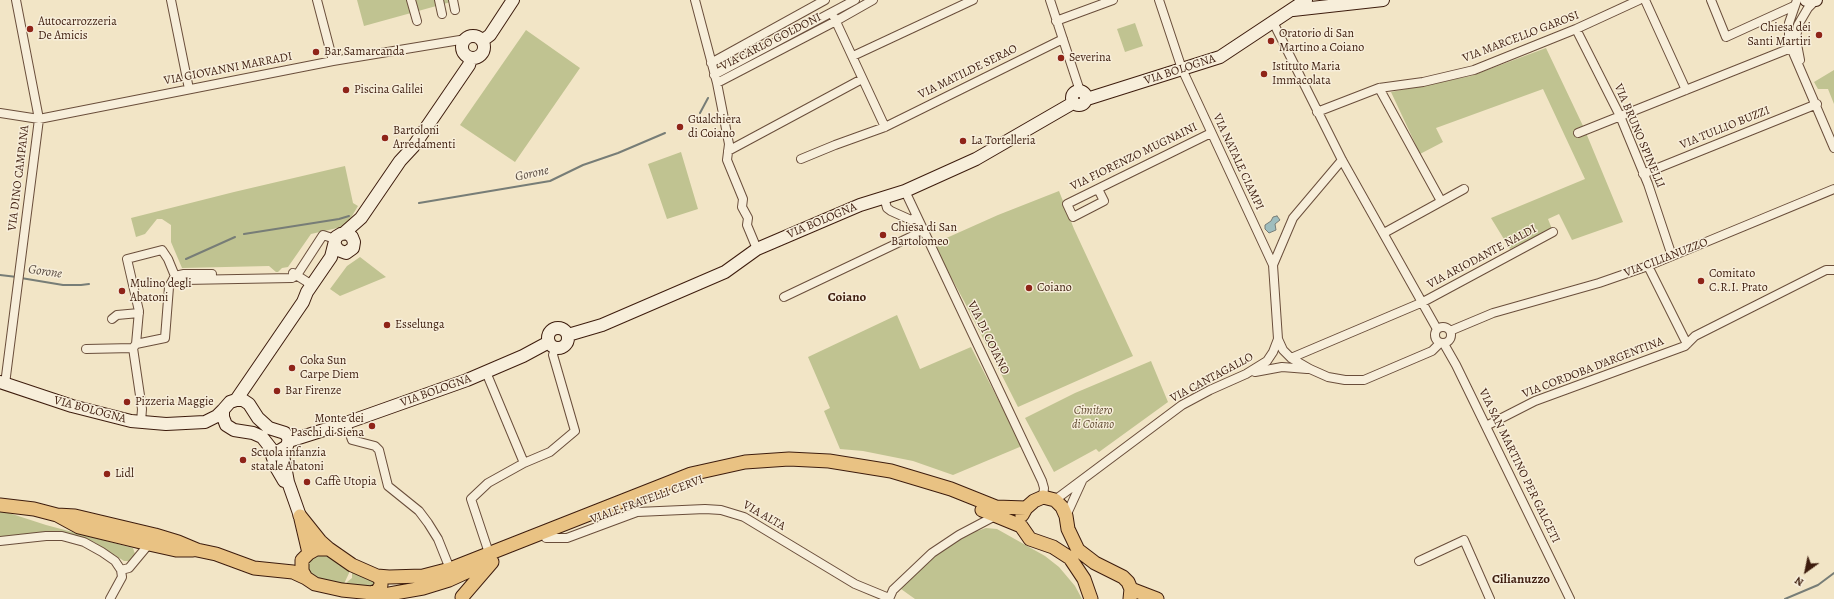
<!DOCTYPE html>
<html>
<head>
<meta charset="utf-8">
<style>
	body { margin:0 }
	#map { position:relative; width:1834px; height:599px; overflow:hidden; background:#f2e5c6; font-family:Alegreya,serif }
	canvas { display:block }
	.north { position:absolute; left:1786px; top:551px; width:40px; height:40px; -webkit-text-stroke:3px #f7eeda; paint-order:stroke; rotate:213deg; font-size:11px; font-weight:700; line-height:16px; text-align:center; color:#3d1c0d }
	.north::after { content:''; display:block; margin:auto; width:14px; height:18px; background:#3d1c0d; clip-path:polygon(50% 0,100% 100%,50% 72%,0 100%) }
</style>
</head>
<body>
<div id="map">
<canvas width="1834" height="599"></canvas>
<div class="north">N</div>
</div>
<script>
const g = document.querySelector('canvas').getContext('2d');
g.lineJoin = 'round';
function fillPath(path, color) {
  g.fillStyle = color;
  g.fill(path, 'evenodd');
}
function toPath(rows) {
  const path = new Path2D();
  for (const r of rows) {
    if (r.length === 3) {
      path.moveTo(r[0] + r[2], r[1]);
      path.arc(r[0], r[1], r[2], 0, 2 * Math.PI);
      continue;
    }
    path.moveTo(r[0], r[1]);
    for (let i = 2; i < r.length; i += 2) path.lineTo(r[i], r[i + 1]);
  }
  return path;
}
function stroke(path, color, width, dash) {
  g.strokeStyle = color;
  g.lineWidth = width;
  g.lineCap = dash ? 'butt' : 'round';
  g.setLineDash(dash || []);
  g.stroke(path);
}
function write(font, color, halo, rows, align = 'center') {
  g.font = font + ' Alegreya,serif';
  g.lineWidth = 3;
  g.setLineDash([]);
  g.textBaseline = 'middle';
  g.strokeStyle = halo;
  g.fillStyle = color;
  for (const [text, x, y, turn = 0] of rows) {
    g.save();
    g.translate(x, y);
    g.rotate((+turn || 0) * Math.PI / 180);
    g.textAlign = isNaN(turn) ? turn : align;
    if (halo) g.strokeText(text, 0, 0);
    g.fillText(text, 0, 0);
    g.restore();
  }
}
fillPath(toPath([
	[357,0,458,0,364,26],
	[1135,23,1143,46,1125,52,1117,29],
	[526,30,580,68,515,162,460,125],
	[1546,48,1584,128,1623,222,1572,240,1559,214,1548,219,1552,229,1510,249,1491,218,1585,179,1543,89,1436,128,1443,142,1420,154,1391,92,1471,76],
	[1834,70,1834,104,1828,89,1818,89,1814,82],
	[681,152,698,209,667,219,648,164],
	[345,166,353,203,358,206,346,226,311,234,288,267,282,268,278,272,276,272,269,266,182,268,171,242,171,225,162,219,157,219,145,234,136,237,131,218,234,192],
	[1059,191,1074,229,1133,356,1018,407,964,301,933,244,998,215],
	[360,257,386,277,340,296,330,289,347,266],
	[897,315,920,369,971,347,1022,446,953,475,913,461,863,451,840,449,824,411,830,408,808,357],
	[1151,361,1168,402,1099,452,1096,449,1054,472,1025,418,1075,393],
	[0,512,9,513,46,525,133,548,135,554,130,561,124,561,94,542,82,537,0,538],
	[986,528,997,529,1045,556,1059,567,1075,586,1082,599,915,599,901,589,900,586,938,552,976,529,977,531],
	[322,553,350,571,343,586,315,579,309,574,307,566,310,558],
	[352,572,374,578,374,584,372,588,345,586,347,582,352,578]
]), '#c0c391');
const water = toPath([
	[1277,216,1280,220,1275,224,1276,230,1269,233,1265,229,1265,225,1271,221,1273,217,1277,216]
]);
fillPath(water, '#9ebdbe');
stroke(water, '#777d77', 1);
stroke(toPath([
	[700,113,708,98],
	[419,203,550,181,583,165,618,153,665,133],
	[244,234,339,219,349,216],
	[186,259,235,237],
	[0,275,17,277],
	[21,278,63,285,81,285,89,284],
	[1785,599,1818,585,1834,573]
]), '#777d77', 2);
const street = toPath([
	[171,0,189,89],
	[317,0,333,61],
	[411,0,417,21],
	[439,0,442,14],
	[453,0,455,10],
	[695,0,717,83,729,144,727,160,743,199,742,207,748,218,747,225,757,249],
	[1050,0,1080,91],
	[1159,0,1182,69,1273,265],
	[1645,0,1686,90],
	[1711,0,1726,37,1794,6],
	[1797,0,1789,23,1789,43,1834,148],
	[832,13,885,127,1063,39],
	[1056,21,1113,0],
	[1273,22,1342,160,1437,329],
	[1576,29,1620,116,1648,184,1672,256],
	[853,56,973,0],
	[1800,60,1796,39,1798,25,1808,8,1816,0],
	[711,63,825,0],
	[714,75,855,0],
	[717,83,836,21,873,0],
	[1379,88,1441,201],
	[1317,112,1379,88,1423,82,1474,70,1576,29,1639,0],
	[0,113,39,119,333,61,466,39],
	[1578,133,1791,48],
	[728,151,862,79],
	[801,159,835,145,885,127],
	[1643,174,1817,104],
	[1098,189,1104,201,1073,217,1067,204,1211,133],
	[905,191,1042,481,1044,488,1043,497],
	[884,197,887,208,891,211,911,220,916,217],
	[1384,233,1464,189],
	[1648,266,1687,344],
	[293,273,312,285],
	[175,276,184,280,292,278,297,275,323,235,335,239],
	[175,276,184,274,212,274],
	[784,297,923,231],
	[112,319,117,315,139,313],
	[1443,335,8],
	[1450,331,1493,313,1599,283,1648,266,1834,189],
	[1278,339,1283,350,1291,358,1310,369,1328,377,1345,380,1364,380,1432,351,1440,343],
	[136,344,139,311,127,259,162,250,168,259,175,276],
	[1444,344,1456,365,1570,599],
	[86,349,133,348],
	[1291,358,1423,302,1553,232],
	[486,372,524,463],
	[1255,372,1282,367,1307,369],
	[5,384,39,119,16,0],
	[141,422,142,409,133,348,136,344,165,338,169,287,175,276],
	[346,423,352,440,375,446,379,450,388,486,419,511,428,523,438,539,450,569],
	[1486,426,1535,401,1685,346,1695,336,1826,270,1834,270],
	[1055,500,1182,405,1210,390,1246,374,1267,361,1273,352,1278,339,1273,265,1293,218,1342,160],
	[1066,516,1082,481],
	[546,538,567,538,637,512,705,509,721,510,744,517,855,584,889,598],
	[0,541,46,536,62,536,84,542,102,552,115,561,121,570,122,577,110,599],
	[489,553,471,499,488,483,524,463,550,452,575,431,553,355,555,348],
	[1419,561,1464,540,1490,599],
	[121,570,129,568,149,544],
	[889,599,893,590,932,553,959,535,997,515]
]);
const secondary = toPath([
	[1806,0,1816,0],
	[1293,10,1383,0],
	[473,47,11],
	[482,41,490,35,513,0],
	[1079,98,7],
	[1087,99,1220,57,1306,0],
	[344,233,361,218,400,161,413,147,469,65,471,58],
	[558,338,10],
	[568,335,602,325,725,272,757,249,860,205,905,191,976,159,1073,103],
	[0,382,72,406,131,421,166,424,205,422,217,416,223,410],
	[236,400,303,302,307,292,331,257,336,237,341,234,347,233,352,237,354,242,353,248,346,253,338,250,335,245],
	[236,400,243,400,249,404,258,418,269,428,285,433,289,439,287,446,279,451,273,451,262,437,253,433,234,430,226,425,223,417,223,410,230,402,236,400],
	[289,441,346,423,467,380,523,356,549,342],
	[269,447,277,469,284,481],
	[282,450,288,482,300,516]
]);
const primary = toPath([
	[0,505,34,509,57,515,79,527,149,544,176,550,193,550],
	[982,510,1021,526,1030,539,1053,547,1070,558,1084,579,1091,599],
	[57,515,75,516,155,535,178,542,197,550,216,554,254,568,293,572,306,578],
	[1022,515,1026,508,1034,501,1043,497,1055,500,1062,507,1066,516,1068,529,1078,550,1095,563,1123,577,1128,582,1131,589,1130,599],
	[300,516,320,541,329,549],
	[301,519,309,553],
	[377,576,381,580,381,585,378,590,372,593,342,590,315,584,306,578,302,571,302,560,309,553,316,549,329,549,352,565,377,576,389,577,423,576,450,569,691,474,745,462,789,459,829,461,891,471,951,489,996,507,1026,508],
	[1131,589,1157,599],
	[372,593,384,595,423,588,449,580,484,564],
	[462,597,492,562]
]);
stroke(street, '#6a4e3b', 10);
stroke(secondary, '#3d1c0d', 14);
stroke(primary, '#3d1c0d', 15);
stroke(street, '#f7eeda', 8);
stroke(secondary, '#f7eeda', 12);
stroke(primary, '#e9c283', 13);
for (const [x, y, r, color] of [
	[30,29,4,"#8f2418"],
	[1819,35,4,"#8f2418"],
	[1271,41,4,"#8f2418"],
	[316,52,4,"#8f2418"],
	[1061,58,4,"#8f2418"],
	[1264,74,4,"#8f2418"],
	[346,90,4,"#8f2418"],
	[680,127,4,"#8f2418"],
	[385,138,4,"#8f2418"],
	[963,141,4,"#8f2418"],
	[883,235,4,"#8f2418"],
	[1701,281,4,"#8f2418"],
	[1029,288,4,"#8f2418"],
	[122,291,4,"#8f2418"],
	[387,325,4,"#8f2418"],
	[292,368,4,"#8f2418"],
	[277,391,4,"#8f2418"],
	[127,402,4,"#8f2418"],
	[372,426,4,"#8f2418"],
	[243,460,4,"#8f2418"],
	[107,474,4,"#8f2418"],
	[307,482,4,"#8f2418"]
]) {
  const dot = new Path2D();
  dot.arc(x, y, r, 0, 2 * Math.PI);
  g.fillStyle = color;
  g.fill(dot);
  stroke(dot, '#f7eeda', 1.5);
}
write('12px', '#3d1c0d', '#f7eeda', [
	["Autocarrozzeria",38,22],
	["De Amicis",38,36],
	["Chiesa dei",1811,28,"right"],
	["Santi Martiri",1811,42,"right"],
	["Oratorio di San",1279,34],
	["Martino a Coiano",1279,48],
	["Bar Samarcanda",324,52],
	["Severina",1069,58],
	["Istituto Maria",1272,67],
	["Immacolata",1272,81],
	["Piscina Galilei",354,90],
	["Gualchiera",688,120],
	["di Coiano",688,134],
	["Bartoloni",393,131],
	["Arredamenti",393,145],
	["La Tortelleria",971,141],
	["Chiesa di San",891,228],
	["Bartolomeo",891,242],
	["Comitato",1709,274],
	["C.R.I. Prato",1709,288],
	["Mulino degli",130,284],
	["Abatoni",130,298],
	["Coiano",1037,288],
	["Esselunga",395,325],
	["Coka Sun",300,361],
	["Carpe Diem",300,375],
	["Bar Firenze",285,391],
	["Pizzeria Maggie",135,402],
	["Monte dei",364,419,"right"],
	["Paschi di Siena",364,433,"right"],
	["Scuola infanzia",251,453],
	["statale Abatoni",251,467],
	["Lidl",115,474],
	["Caffè Utopia",315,482]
], 'left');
write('12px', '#3d1c0d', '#f7eeda', [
	["VIA MARCELLO GAROSI",1521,37,-21],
	["VIA CARLO GOLDONI",771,42,-27],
	["VIA GIOVANNI MARRADI",228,69,-11],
	["VIA BOLOGNA",1180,70,-18],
	["VIA MATILDE SERAO",968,72,-26],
	["VIA TULLIO BUZZI",1725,128,-22],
	["VIA BRUNO SPINELLI",1639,136,67],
	["VIA FIORENZO MUGNAINI",1134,157,-26],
	["VIA NATALE CIAMPI",1238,162,65],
	["VIA DINO CAMPANA",19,178,-83],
	["VIA BOLOGNA",822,221,-23],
	["VIA ARIODANTE NALDI",1482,257,-28],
	["VIA CILIANUZZO",1666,258,-21],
	["VIA DI COIANO",988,338,64],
	["VIA CORDOBA D'ARGENTINA",1593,368,-21],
	["VIA CANTAGALLO",1212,378,-28],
	["VIA BOLOGNA",436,391,-20],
	["VIA BOLOGNA",90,410,15],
	["VIA SAN MARTINO PER GALCETI",1519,466,64],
	["VIALE FRATELLI CERVI",647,500,-20],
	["VIA ALTA",764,516,30]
]);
write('italic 12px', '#644e35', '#f7eeda', [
	["Cimitero",1093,411],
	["di Coiano",1093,425]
]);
write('italic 13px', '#5a4c42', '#f7eeda', [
	["Gorone",532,174,-12],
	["Gorone",45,272,8]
]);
write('bold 13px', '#3d1c0d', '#f7eeda', [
	["Coiano",847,298],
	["Cilianuzzo",1521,580]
]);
</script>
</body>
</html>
